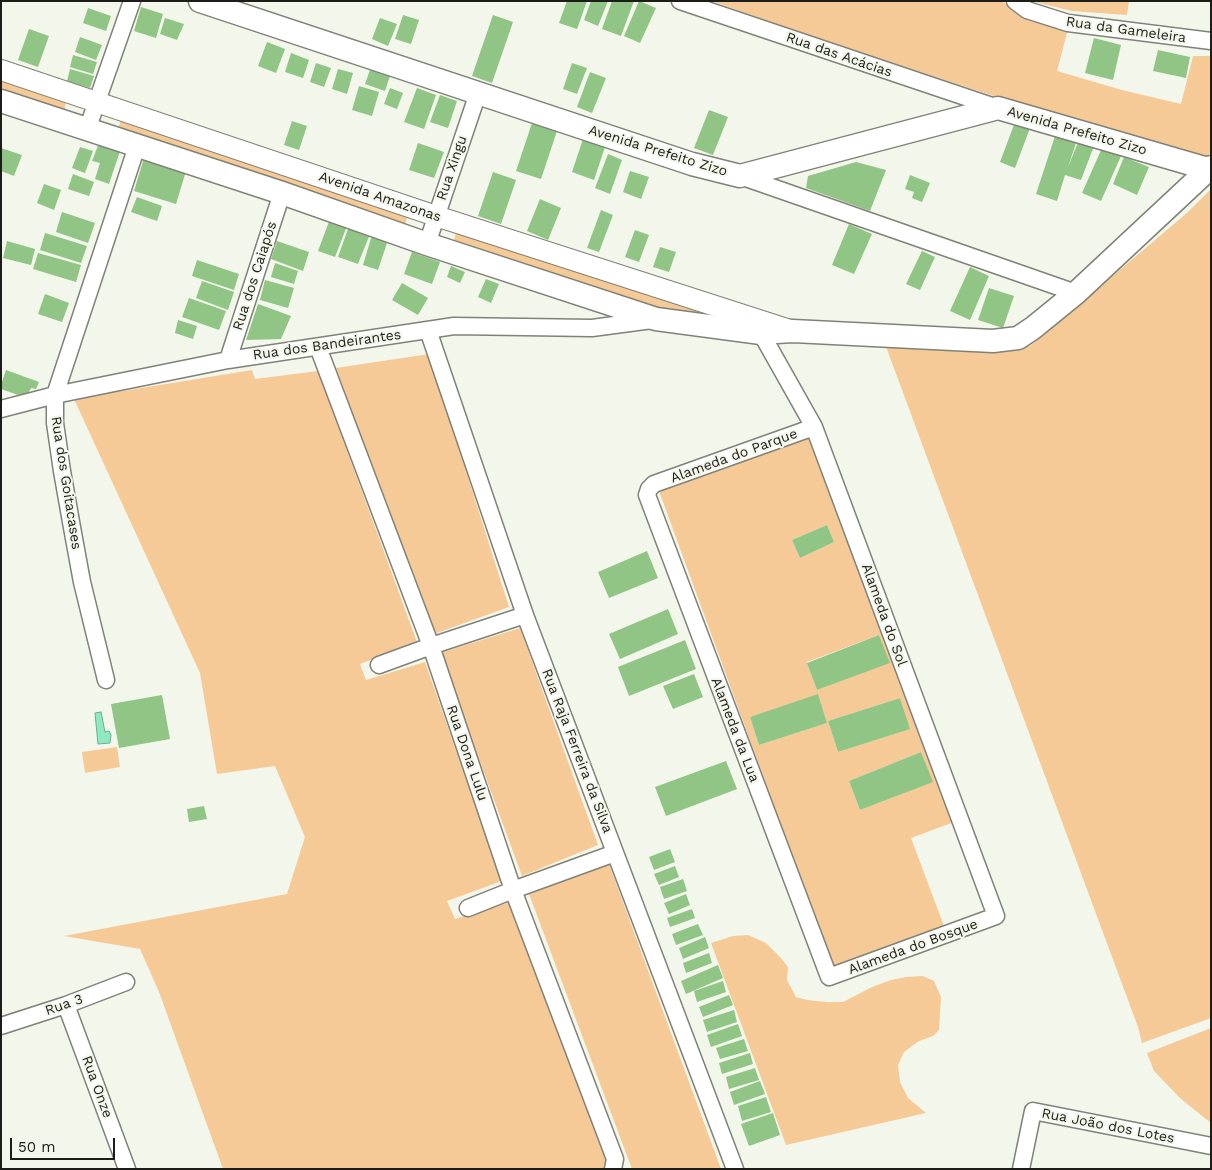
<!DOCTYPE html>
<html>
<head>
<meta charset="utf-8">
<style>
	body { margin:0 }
	#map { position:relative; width:1212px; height:1170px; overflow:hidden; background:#f3f6ea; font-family:"Work Sans",sans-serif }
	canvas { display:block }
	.frame { position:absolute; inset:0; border:2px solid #1c1c18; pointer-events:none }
	.scale { position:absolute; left:10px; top:1138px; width:105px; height:22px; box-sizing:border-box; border:2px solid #1c1c18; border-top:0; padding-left:6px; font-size:15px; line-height:18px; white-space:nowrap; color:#1c1c18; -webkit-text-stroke:4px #f3f6ea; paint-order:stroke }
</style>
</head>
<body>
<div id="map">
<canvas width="1212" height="1170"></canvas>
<div class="frame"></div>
<div class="scale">50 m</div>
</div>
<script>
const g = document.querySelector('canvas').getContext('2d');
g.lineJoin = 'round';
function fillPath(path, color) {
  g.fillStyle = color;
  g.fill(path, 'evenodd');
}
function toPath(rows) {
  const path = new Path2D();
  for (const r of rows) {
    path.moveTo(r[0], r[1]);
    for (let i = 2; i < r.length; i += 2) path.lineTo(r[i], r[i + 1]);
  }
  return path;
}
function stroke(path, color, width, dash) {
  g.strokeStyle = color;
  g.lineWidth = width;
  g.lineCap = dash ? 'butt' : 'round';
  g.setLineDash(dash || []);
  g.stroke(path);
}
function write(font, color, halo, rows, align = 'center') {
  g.font = font + ' "Work Sans",sans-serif';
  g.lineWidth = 4;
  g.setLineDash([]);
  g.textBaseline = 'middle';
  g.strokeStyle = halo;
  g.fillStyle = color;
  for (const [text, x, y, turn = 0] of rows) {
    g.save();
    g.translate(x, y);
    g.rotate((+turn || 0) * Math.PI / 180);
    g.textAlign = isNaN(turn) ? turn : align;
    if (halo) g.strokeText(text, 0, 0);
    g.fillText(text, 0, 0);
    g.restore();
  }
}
fillPath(toPath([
	[712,1,1002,1,1024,17,1068,29,1057,71,1122,90,1181,104,1193,56,1211,56,1211,152,1199,163,804,34],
	[1031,1,1129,1,1127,15,1072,11],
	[1,79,66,101,64,113,1,93],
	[121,119,409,212,404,228,117,133],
	[1211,189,1211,1018,1142,1043,1138,1027,885,344,1003,351,1030,346,1188,212],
	[457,230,704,312,699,317,639,305,453,243],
	[429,354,509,607,434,634,336,368],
	[252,370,255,379,318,371,417,642,360,664,366,680,425,662,502,881,447,901,455,919,513,901,610,1169,223,1169,159,992,140,949,64,936,287,894,305,837,275,766,217,774,200,673,74,399],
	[812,434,954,822,911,838,944,926,833,968,659,491],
	[827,525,834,542,800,558,792,540],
	[879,635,889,663,817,690,807,662],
	[818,695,827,723,759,745,750,717],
	[900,698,909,729,838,752,828,721],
	[921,752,932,782,860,810,849,781],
	[520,628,598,845,522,876,440,653],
	[117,747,120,767,85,773,82,752],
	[609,864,721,1169,632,1169,529,894],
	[748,935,766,943,781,958,788,967,787,980,796,997,807,1000,827,1002,843,1002,872,987,891,980,906,977,923,976,934,981,941,997,939,1030,933,1036,919,1041,904,1052,898,1065,900,1082,908,1098,926,1113,786,1145,711,943,733,936],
	[1211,1028,1211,1123,1181,1099,1154,1071,1147,1053]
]), '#f6ca97');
const water = toPath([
	[101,712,105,732,109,731,111,735,110,743,98,744,95,713,101,712]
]);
fillPath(water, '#8fe9c0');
stroke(water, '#6cac8e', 1);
fillPath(toPath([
	[567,1,587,1,577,29,559,23],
	[591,1,608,1,598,26,584,20],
	[612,1,634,1,621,36,602,29],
	[639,1,656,8,640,43,624,36],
	[141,7,163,14,156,38,134,31],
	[88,8,111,16,106,31,83,23],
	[403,15,419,20,411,44,395,39],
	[493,15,513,22,492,83,472,76],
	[165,18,184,24,177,40,160,34],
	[380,18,397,24,388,46,372,39],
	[29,29,49,36,38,67,18,60],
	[80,37,102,45,96,60,75,52],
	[1094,38,1121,45,1113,80,1085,73],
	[267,42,285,49,276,73,258,66],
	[1158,50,1190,57,1186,78,1153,71],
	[291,53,309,60,303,78,285,72],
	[73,55,97,62,93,74,70,67],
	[316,63,331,68,324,87,310,82],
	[572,63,587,68,577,94,563,89],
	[371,67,391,73,385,91,365,84],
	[70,69,94,76,90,88,67,81],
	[338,69,353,73,347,94,332,89],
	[590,72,606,78,592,113,577,107],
	[359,86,379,92,372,116,352,110],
	[390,88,403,93,397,109,384,104],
	[417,88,436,95,424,129,404,122],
	[440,95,457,101,448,128,430,122],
	[709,110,728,117,713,155,694,148],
	[292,121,307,126,299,150,284,145],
	[1015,122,1030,128,1015,168,1000,162],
	[532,123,557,131,541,179,516,171],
	[1056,133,1077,140,1068,167,1079,140,1094,146,1081,180,1065,175,1057,201,1036,194],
	[583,139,605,147,594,180,572,172],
	[99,143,120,151,109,184,95,179,100,163,92,161],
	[418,143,444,152,434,178,409,170],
	[80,147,93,151,85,173,72,168],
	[1,148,22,155,14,176,1,171],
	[1102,148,1121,156,1101,201,1082,193],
	[608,154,622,160,610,194,595,188],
	[1124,157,1149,167,1137,195,1113,184],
	[144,158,186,171,176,204,134,191],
	[856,162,886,170,870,211,806,188,808,176],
	[630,171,649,177,641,199,623,192],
	[493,172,516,180,501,224,478,216],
	[73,174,94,182,89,196,68,189],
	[910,175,930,183,922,202,912,198,914,192,905,189],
	[44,184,61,190,54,210,37,203],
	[137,197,162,206,157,221,131,212],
	[540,199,561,208,548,240,527,231],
	[601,210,613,215,599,252,587,248],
	[62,212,95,223,88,243,56,232],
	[330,219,347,226,335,257,318,251],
	[849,224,872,234,854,274,832,265],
	[349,226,370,234,358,264,338,257],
	[635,230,649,235,639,262,625,257],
	[45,233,87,246,81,263,40,250],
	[372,235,388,240,378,270,363,265],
	[7,241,35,249,31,265,3,258],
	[277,241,309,252,303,271,271,259],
	[660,247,676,252,669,272,653,267],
	[922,251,935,257,920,290,906,284],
	[412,252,440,262,432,284,404,274],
	[38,253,81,265,76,282,33,269],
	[197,260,239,274,234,290,192,276],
	[275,263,298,271,294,284,271,277],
	[451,266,465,272,460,283,447,277],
	[970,267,989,276,970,320,950,311],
	[486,279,499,284,491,303,478,297],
	[265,280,294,288,288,308,260,300],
	[202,281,234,292,228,310,196,298],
	[402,283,428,298,418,315,392,300],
	[989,288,1014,296,1003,328,978,320],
	[45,294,69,303,62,322,38,314],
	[189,298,226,311,219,330,182,317],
	[258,304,291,316,281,339,246,340],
	[178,320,197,326,193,339,175,333],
	[6,370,39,382,36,389,31,388,28,394,18,395,1,389,1,385],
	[827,525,834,542,800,558,792,540],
	[647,551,658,578,609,598,598,572],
	[668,609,678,634,620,659,609,634],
	[879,635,890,663,817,690,807,663],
	[685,640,696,669,629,696,618,667],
	[694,674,703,697,673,709,663,686],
	[818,694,827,723,759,745,750,717],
	[162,695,170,739,119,748,111,704],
	[900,698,910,729,838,752,828,721],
	[921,752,933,782,860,810,849,781],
	[726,761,737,789,666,816,655,787],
	[204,806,207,819,189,822,187,809],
	[670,849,675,862,654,870,649,857],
	[675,866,679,877,659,885,654,874],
	[683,879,687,891,664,899,660,887],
	[686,894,690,905,669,914,664,903],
	[692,909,695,918,670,927,667,918],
	[698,924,703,935,676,945,672,934],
	[705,937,709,948,683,959,679,948],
	[709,953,712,963,686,973,683,963],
	[718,965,723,978,686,994,681,981],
	[723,981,726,992,697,1002,694,991],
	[729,995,733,1005,703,1017,699,1007],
	[734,1010,737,1022,707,1032,703,1020],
	[738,1024,742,1036,711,1047,707,1035],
	[744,1039,748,1051,720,1059,716,1048],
	[750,1053,753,1064,722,1074,719,1063],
	[755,1068,759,1080,729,1089,726,1077],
	[760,1081,765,1094,734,1105,730,1092],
	[766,1097,771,1112,742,1121,738,1106],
	[773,1113,780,1135,749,1146,741,1124]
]), '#90c585');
const minor = toPath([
	[680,1,998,108],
	[1015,1,1027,10,1068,23,1211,41],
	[87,130,132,1],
	[740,176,1076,293],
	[427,244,478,93],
	[761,325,761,333,814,427,996,916,829,977,647,495,649,489,654,484,814,427],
	[428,330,525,615,735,1169],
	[318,347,431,646,513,890,615,1159,613,1169],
	[228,360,282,193],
	[1,409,55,395,228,360,454,326,592,328,652,320],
	[379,665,431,646,525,615],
	[106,680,82,582,73,533,62,471,55,423,55,395,137,146],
	[468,908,513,890,615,853],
	[66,1005,127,1169],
	[1,1026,66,1005,126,982],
	[1021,1169,1033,1111,1211,1146]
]);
const tertiary = toPath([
	[1,70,436,216,790,330]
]);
const secondary = toPath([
	[200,1,692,164,740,176,998,108,1208,169],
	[1,101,282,193,427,244,656,319,761,333,793,331,993,341,1018,338,1033,328,1076,293,1211,167]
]);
stroke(minor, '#7f8277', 19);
stroke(tertiary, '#7f8277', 22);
stroke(secondary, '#7f8277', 25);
stroke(minor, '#fff', 16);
stroke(tertiary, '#fff', 20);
stroke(secondary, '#fff', 22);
write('14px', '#1c1c18', '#f3f6ea', [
	["Rua da Gameleira",1126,30,8],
	["Rua das Acácias",839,55,19],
	["Avenida Prefeito Zizo",1077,131,16],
	["Avenida Prefeito Zizo",658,151,17],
	["Rua Xingu",452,168,-71],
	["Avenida Amazonas",380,197,19],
	["Rua dos Caiapós",255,276,-72],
	["Rua dos Bandeirantes",327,345,-8],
	["Alameda do Parque",734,456,-20],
	["Rua dos Goitacases",66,483,81],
	["Alameda do Sol",884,615,70],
	["Alameda da Lua",735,730,69],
	["Rua Raja Ferreira da Silva",577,751,69],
	["Rua Dona Lulu",467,753,71],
	["Alameda do Bosque",913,947,-20],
	["Rua 3",64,1005,-19],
	["Rua Onze",97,1087,70],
	["Rua João dos Lotes",1108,1126,11]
]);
</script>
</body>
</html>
